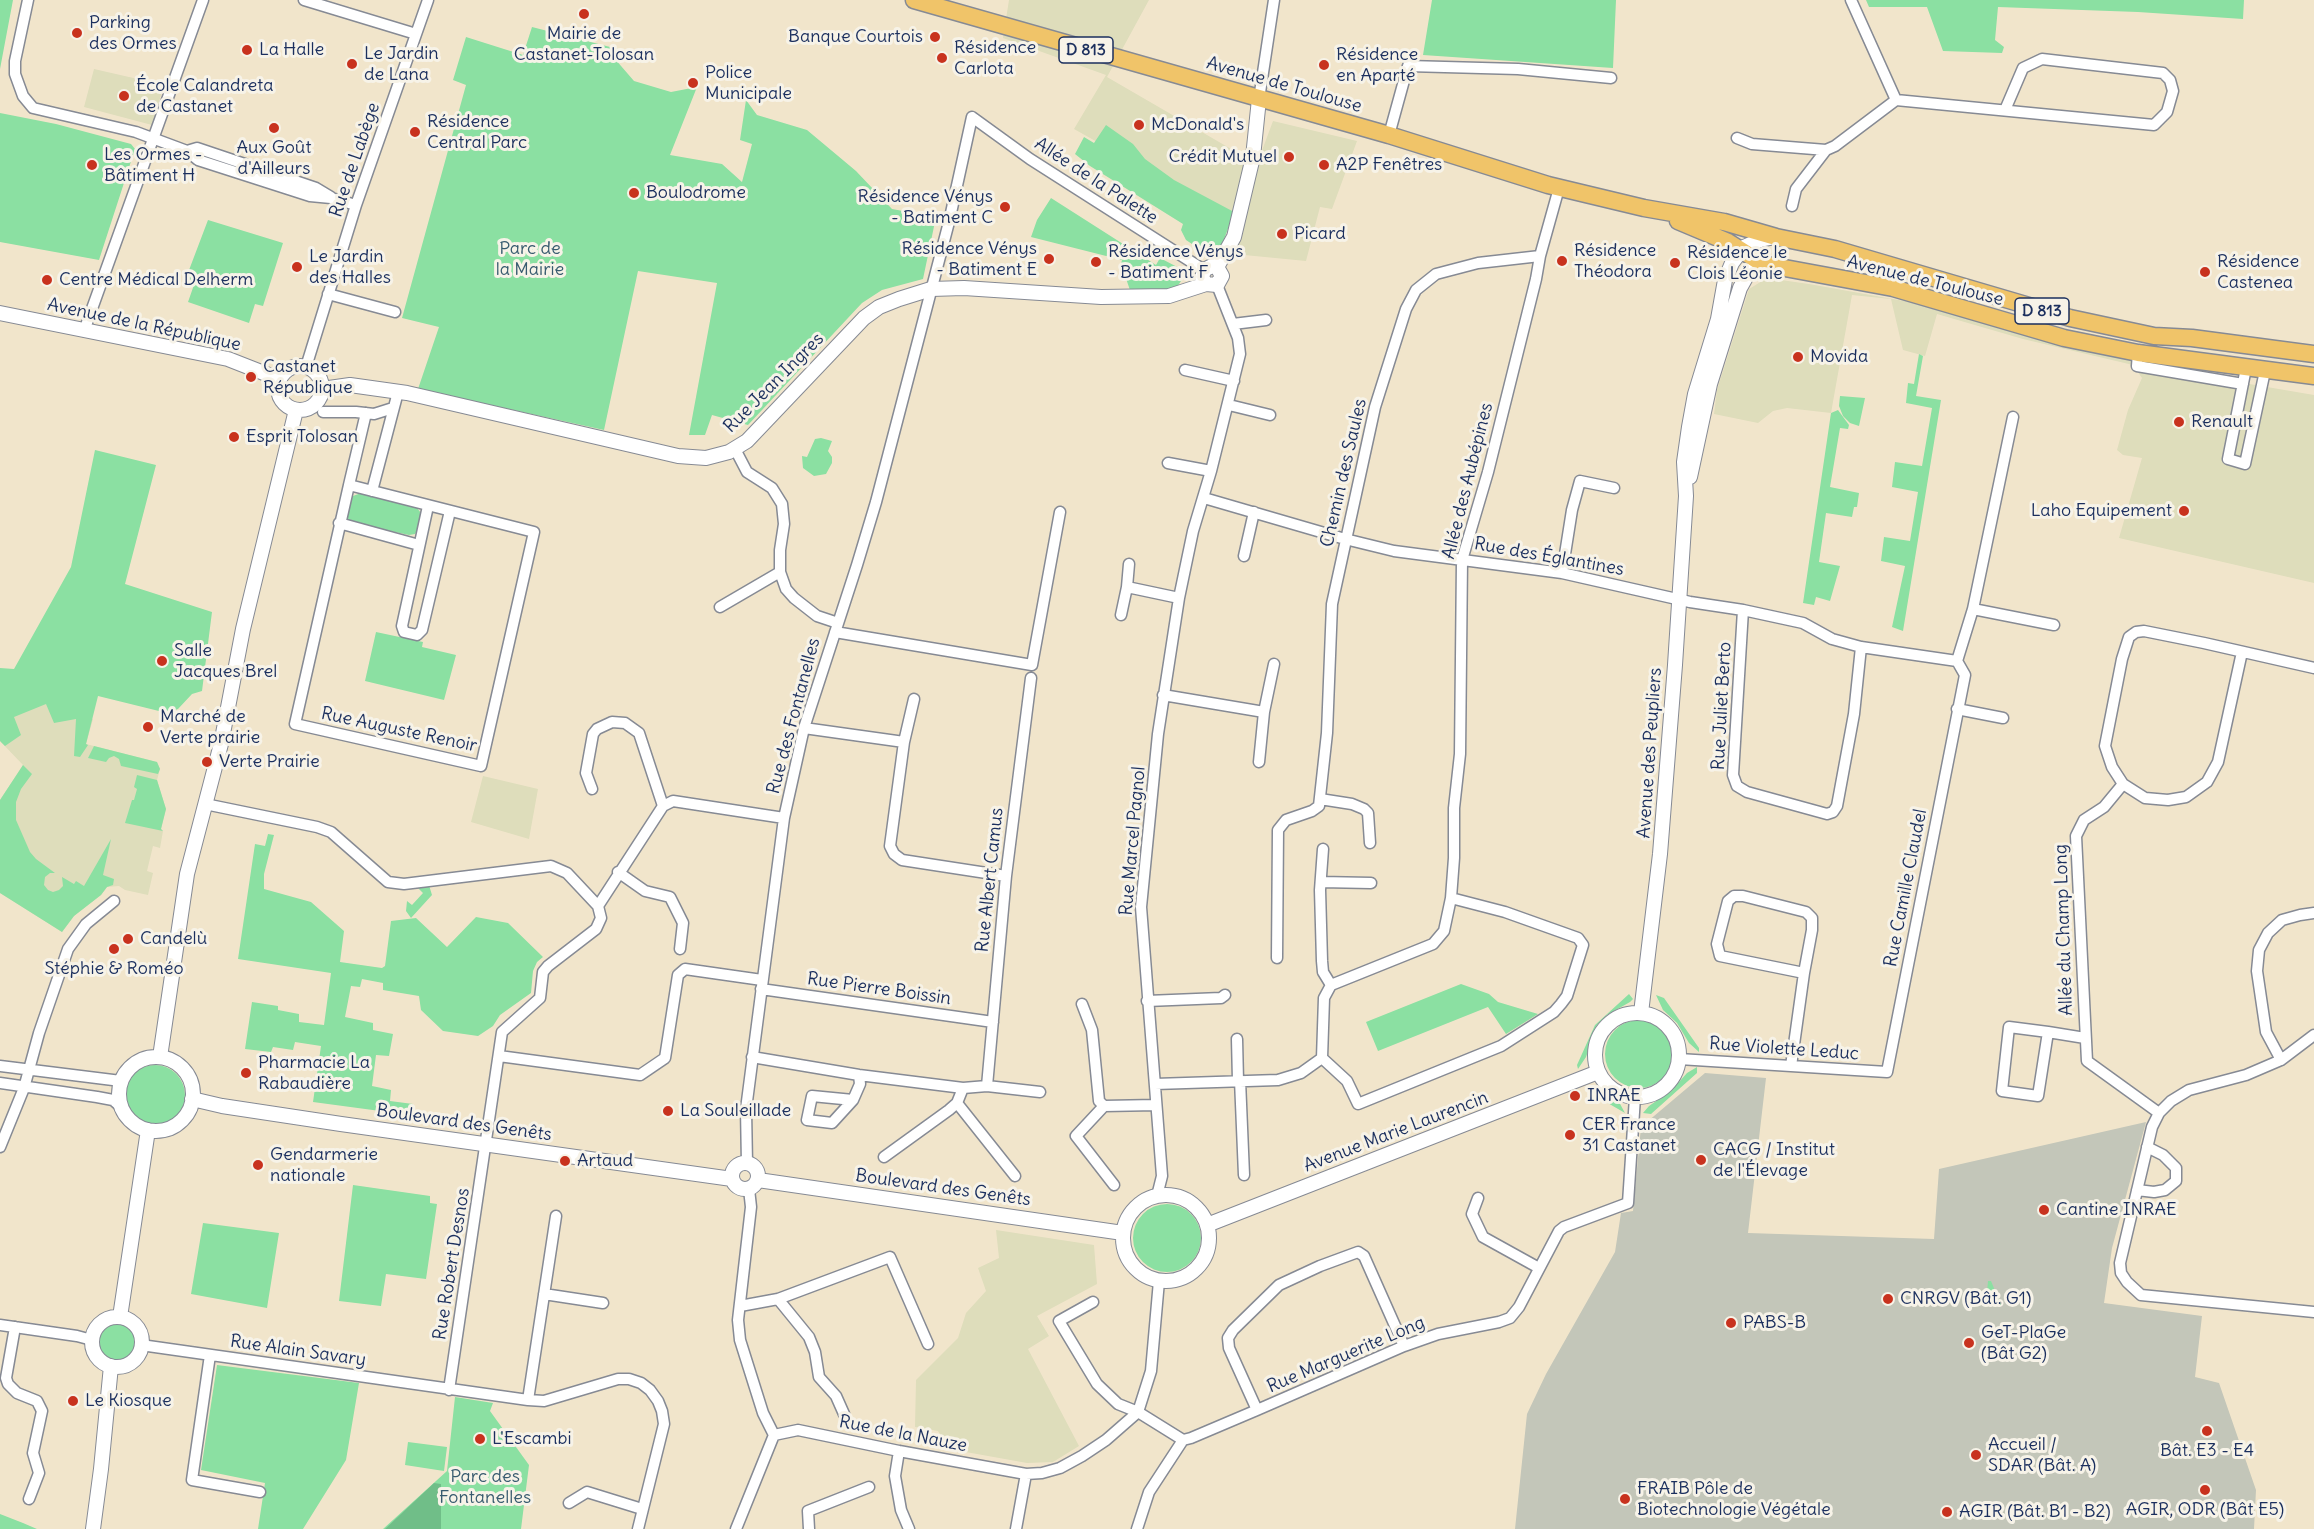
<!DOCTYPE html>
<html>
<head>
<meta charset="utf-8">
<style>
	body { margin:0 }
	canvas { display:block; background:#f1e5cb }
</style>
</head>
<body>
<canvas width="2314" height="1529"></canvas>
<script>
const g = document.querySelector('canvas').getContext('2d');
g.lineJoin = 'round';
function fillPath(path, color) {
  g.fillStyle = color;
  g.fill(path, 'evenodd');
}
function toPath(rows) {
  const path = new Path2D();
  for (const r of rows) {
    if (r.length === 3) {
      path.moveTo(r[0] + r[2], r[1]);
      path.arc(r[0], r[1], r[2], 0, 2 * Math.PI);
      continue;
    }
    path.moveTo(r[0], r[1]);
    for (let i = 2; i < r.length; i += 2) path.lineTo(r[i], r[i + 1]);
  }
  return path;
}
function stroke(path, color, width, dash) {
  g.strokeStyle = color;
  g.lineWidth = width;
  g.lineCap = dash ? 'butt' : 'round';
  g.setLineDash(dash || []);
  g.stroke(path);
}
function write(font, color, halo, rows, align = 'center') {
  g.font = font + ' Delius,sans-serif';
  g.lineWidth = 6;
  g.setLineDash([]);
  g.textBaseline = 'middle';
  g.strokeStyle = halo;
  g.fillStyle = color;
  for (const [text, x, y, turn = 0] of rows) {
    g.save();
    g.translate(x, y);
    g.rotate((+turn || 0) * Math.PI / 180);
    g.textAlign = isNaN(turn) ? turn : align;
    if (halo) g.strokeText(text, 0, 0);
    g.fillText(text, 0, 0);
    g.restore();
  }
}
fillPath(toPath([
	[1009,0,1149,0,1107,77,1257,164,1273,121,1357,141,1332,209,1320,207,1306,261,1234,254,1240,222,1074,129,1106,75,1003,38],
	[94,69,164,85,152,125,84,107],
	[1767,278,1809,284,1932,306,2145,362,2220,379,2314,395,2314,583,2119,538,2142,458,2123,455,2117,450,2128,410,2142,378,2133,365,2023,339,1937,314,1925,356,1903,350,1891,299,1852,295,1831,413,1787,408,1773,411,1758,423,1714,414,1717,390,1749,289],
	[8,688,93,719,86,744,157,762,160,769,157,780,166,809,161,829,163,831,160,848,153,846,147,871,153,873,148,895,125,890,119,886,107,887,101,895,74,916,62,932,0,893,0,800,23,765,0,741,0,697],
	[483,776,538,789,529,839,471,822],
	[996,1230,1094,1245,1097,1284,1037,1316,1049,1336,1028,1349,1079,1446,1053,1462,1027,1463,938,1447,940,1434,938,1431,915,1427,916,1380,958,1338,966,1313,986,1291,978,1268,999,1258]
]), '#deddbb');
fillPath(toPath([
	[1705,1073,1766,1078,1748,1233,1934,1239,1939,1169,2146,1122,2112,1248,2104,1303,2202,1316,2195,1377,2219,1383,2256,1490,2254,1529,1515,1529,1527,1414,1546,1374,1615,1252,1621,1213,1633,1211,1641,1127]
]), '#c3c6b9');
fillPath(toPath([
	[0,0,13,0,0,69],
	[1432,0,1616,0,1613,68,1423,55],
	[1866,0,2244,0,2243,19,2138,12,1998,7,1995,40,2004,47,2002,53,1943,51,1927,7,1869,7],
	[532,27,618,49,615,59,634,81,671,92,697,87,670,155,722,164,742,182,752,144,740,140,746,100,757,115,807,130,856,171,892,209,936,217,923,279,882,290,862,303,748,425,712,415,705,435,689,435,717,283,638,271,604,430,418,389,439,327,402,318,466,85,453,80,466,37,523,55],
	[0,113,56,124,131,144,135,149,99,260,0,242],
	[1106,125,1133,144,1145,159,1174,180,1234,212,1222,245,1198,248,1186,240,1181,230,1183,224,1090,166,1075,154,1084,137,1094,143],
	[1051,198,1156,265,1160,258,1183,270,1183,278,1177,287,1156,293,1131,293,1121,264,1122,260,1031,237,1037,220],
	[208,220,283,243,263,306,255,304,249,323,188,302,195,282,186,278],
	[1919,354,1923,356,1916,396,1941,400,1903,631,1892,627,1905,566,1881,561,1884,537,1910,541,1918,492,1892,487,1895,462,1922,466,1932,408,1906,403,1908,383,1914,384],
	[1840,396,1865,398,1859,426,1850,423,1843,416,1839,406],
	[1838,410,1849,425,1848,429,1840,428,1830,487,1859,493,1857,507,1854,507,1852,517,1826,513,1819,562,1840,566,1830,601,1816,597,1814,605,1803,603,1831,413],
	[821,438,832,441,828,451,832,457,832,463,826,474,814,476,803,468,802,456,807,457,815,439],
	[95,450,156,465,125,584,212,612,202,691,192,694,178,709,167,713,98,696,86,744,88,745,80,757,74,756,76,719,54,723,46,704,14,717,21,735,5,746,0,741,0,668,14,669,71,567],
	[361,493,417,508,421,513,419,528,415,534,409,535,353,523,347,519,350,500,353,496],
	[376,632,423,642,422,647,456,655,444,700,365,681],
	[94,746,157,762,160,769,158,774,121,766,119,759,114,756,109,758,106,762,88,758],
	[23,765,32,774,21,789,16,802,16,820,30,852,36,859,55,873,50,873,45,877,44,885,48,890,53,892,59,890,63,886,62,877,74,884,76,881,84,886,111,839,103,875,114,879,113,885,107,887,101,895,74,916,62,932,0,893,0,800],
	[137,775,157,780,166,809,161,829,163,831,125,823,132,800,134,800,137,789,134,787],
	[268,834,274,835,264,874,264,889,311,902,344,931,340,962,382,968,385,966,391,921,416,918,447,947,476,917,508,923,543,957,537,962,533,971,531,993,500,1015,493,1026,478,1036,443,1031,421,1010,419,996,383,990,383,983,362,979,360,987,351,986,345,1017,373,1023,373,1030,393,1034,389,1056,376,1055,372,1086,391,1090,390,1101,413,1104,410,1115,313,1102,321,1046,295,1042,293,1050,273,1047,271,1052,245,1049,252,1002,278,1006,278,1010,299,1014,299,1022,324,1025,331,973,238,959,255,844,265,846],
	[428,882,432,895,411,918,406,911,407,901,412,905,423,893,418,888,423,883],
	[1461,984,1489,994,1498,1002,1538,1014,1506,1034,1488,1007,1378,1051,1366,1022],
	[1629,994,1633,999,1630,1002,1607,1015,1597,1025,1586,1057,1578,1069,1577,1065,1595,1025],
	[1656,995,1664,998,1699,1048,1699,1052,1689,1043,1677,1023,1663,1010],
	[1639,1054,34],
	[155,1095,30],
	[1697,1067,1697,1073,1651,1114,1643,1113,1649,1106,1671,1091,1687,1073],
	[1585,1088,1598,1089,1609,1095,1619,1102,1625,1113,1587,1091],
	[353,1185,430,1196,430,1203,437,1204,426,1279,386,1274,381,1306,339,1301],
	[1167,1238,34],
	[203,1223,279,1233,267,1308,191,1294],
	[1988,1281,1991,1281,2001,1305,1986,1304],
	[116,1342,19],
	[217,1365,359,1383,346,1460,303,1529,258,1529,265,1483,201,1470],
	[455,1397,493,1403,490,1411,529,1465,521,1529,383,1529,447,1471],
	[408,1442,447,1447,444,1471,405,1465],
	[0,1514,23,1523,37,1529,0,1529]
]), '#8be0a2');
fillPath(toPath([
	[434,1483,441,1484,441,1529,385,1529]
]), '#70be88');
const minor = toPath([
	[28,0,15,61,15,74,23,96,33,108,136,132,187,151,198,160,310,196,331,198,356,205],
	[304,0,416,34],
	[1851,0,1896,100],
	[1259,99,1274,0],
	[1896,100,2154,125,2167,112,2173,91,2170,80,2163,73,2042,59,2023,68,2005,110],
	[1389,135,1408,66,1518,69,1611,78],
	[1737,138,1752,144,1826,150],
	[187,151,197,148,316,188,331,197],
	[1792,206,1796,189,1826,150,1835,146,1896,100],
	[328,294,395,312],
	[1233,324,1266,320],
	[84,331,203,0],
	[2138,353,2137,366,2243,384],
	[306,367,356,205,428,0],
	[2246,368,2228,459,2245,464,2265,371],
	[1185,370,1234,381],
	[1229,405,1270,415],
	[323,412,356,412,374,414,393,408],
	[735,449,747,472,772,488,782,504,784,524,780,550,780,572,786,589,794,598,817,616,838,623],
	[1168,463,1211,471],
	[349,485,295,724,481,766,534,532,349,485,366,413],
	[372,491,398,392],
	[1204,498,1345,539,1394,551,1562,573,1690,602,1743,610,1803,623,1832,639,1861,647,1957,661],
	[428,506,402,626,404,632,417,635,422,630,450,511],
	[339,523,419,545],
	[1244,556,1254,512],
	[1129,564,1127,587,1179,598],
	[1562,573,1572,510,1580,481,1614,488],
	[720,607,780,572],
	[1973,609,2054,625],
	[1743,610,1733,775,1737,786,1747,792,1827,814,1833,812,1837,806,1854,714,1861,647],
	[1121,615,1127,587],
	[835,632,1032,665,1060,512],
	[2242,652,2218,762,2207,782,2186,797,2168,800,2145,798,2123,784,2112,767,2105,746,2122,659,2129,637,2136,632,2144,631,2204,643,2314,668],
	[1163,695,1264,712],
	[1957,709,2003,718],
	[804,728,904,742,890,846,894,854,902,860,1006,876],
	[904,742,914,699],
	[1259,762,1264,712,1274,664],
	[2123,784,2104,807,2084,820,2076,836,2087,1061,2159,1113],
	[592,789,586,773,593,734,597,729,612,722,625,723,639,733,663,806],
	[1320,799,1352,804,1364,809,1368,813,1370,843],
	[205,804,317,827,331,832,388,882,404,884,551,866,567,873,598,906],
	[1323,849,1320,890,1322,961,1323,972,1331,985],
	[618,872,645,891,670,897,683,923,680,949],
	[1321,882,1371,883],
	[1277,958,1278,830,1286,820,1312,811,1319,806,1327,733,1332,604,1375,407,1406,309,1416,290,1436,274,1478,263,1540,256],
	[761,989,993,1022],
	[1147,1001,1221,998,1225,995],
	[1082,1004,1092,1030,1099,1101,1104,1106,1156,1105],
	[2048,1032,2038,1096,2002,1091,2009,1027,2048,1032,2085,1038],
	[2314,1035,2281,1060,2246,1075,2189,1090,2171,1101,2159,1113,2152,1127,2120,1263,2121,1273,2127,1282,2141,1295,2314,1312],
	[1237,1039,1238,1081],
	[499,1056,640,1075,665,1058,678,975,685,969,762,980],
	[752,1057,859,1075,963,1088,987,1086,1006,876,1031,678],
	[1322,1058,1347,1081,1358,1104,1501,1046,1554,1012,1561,1004,1567,996,1583,945,1578,938,1505,912,1451,898],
	[1679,1059,1887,1072,1965,675,1957,661,1973,609,2013,417],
	[2281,1060,2266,1032,2257,971,2259,950,2268,933,2282,920,2300,915,2314,913],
	[0,1066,121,1081],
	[1791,1066,1804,973,1812,930,1812,918,1806,912,1743,896,1734,896,1728,901,1717,944,1720,956,1804,973],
	[1240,1080,1244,1175],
	[0,1083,97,1097,113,1100,121,1107],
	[1155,1084,1278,1080,1301,1073,1322,1058,1324,998,1331,985,1433,944,1444,931,1451,898,1454,858,1454,808,1460,754,1462,560,1488,472,1536,279,1540,256,1559,188],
	[987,1086,1040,1092],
	[853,1100,812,1096,807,1120,832,1123,853,1100,860,1084,859,1075],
	[957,1103,1015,1176],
	[1104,1106,1076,1136,1114,1185],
	[0,1147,24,1088,39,1033,68,949,86,924,114,901],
	[884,1157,949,1110,957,1103,963,1088],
	[747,1164,746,1109,784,818,804,728,857,565,876,502,949,222,972,117,1030,159,1204,270],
	[2137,1190,2154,1192,2165,1190,2176,1181,2176,1168,2163,1155,2147,1147],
	[1157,1196,1162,1176,1141,907,1158,734,1179,598,1193,531,1211,471,1240,354,1238,338,1217,285],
	[1478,1198,1472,1214,1483,1237,1539,1268],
	[544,1294,603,1303],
	[778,1299,809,1337,815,1352,819,1377,836,1396,844,1414],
	[1093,1302,1059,1321,1097,1384,1118,1404,1138,1412,1183,1440],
	[740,1306,778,1299,890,1257,928,1344],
	[0,1325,77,1336,92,1340],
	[15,1327,6,1378,8,1384,17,1393,37,1401,42,1411,33,1453,39,1473,29,1499],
	[141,1345,528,1400,544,1401,618,1379,629,1379,641,1383,650,1390,658,1401,662,1411,664,1424,638,1529],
	[210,1355,192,1480,260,1492],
	[449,1390,502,1032,540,998,543,972,548,966,596,929,601,918,598,906,663,806,673,801,784,818],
	[528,1400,556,1216],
	[1257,1410,1229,1348,1228,1338,1233,1330,1279,1285,1320,1266,1358,1252,1364,1256,1404,1346],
	[774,1435,798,1430,899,1451,1026,1474],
	[1183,1440,1191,1438,1257,1410,1404,1346,1438,1334,1499,1322,1510,1318,1519,1307,1559,1231,1564,1227,1628,1203,1635,1097],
	[899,1451,895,1476,901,1510,909,1529],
	[569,1503,587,1492,642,1509],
	[736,1529,774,1435,763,1413,740,1340,738,1320,751,1207,749,1189],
	[809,1529,808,1511,869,1487],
	[1016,1529,1026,1474,1042,1473,1060,1468,1082,1456,1106,1440,1138,1412,1151,1371,1159,1281],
	[1137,1529,1149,1492,1183,1440]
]);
const tertiary = toPath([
	[1217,267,1234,237,1253,157,1259,99],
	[1206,284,1202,278,1204,270,1212,266,1217,267],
	[0,313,228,359,279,379],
	[300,388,22],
	[322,389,350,385,407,393,678,456,706,458,729,452,747,441,864,318,879,307,899,299,931,289,964,288,1101,297,1169,296,1206,284,1217,285,1222,276,1217,267],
	[1690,477,1710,384,1740,288,1750,270,1763,264],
	[1641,1013,1660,854,1675,665,1686,496,1684,462,1689,427,1695,394,1718,319,1725,280,1732,263,1744,247,1760,240,1775,237],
	[1637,1055,42],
	[160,1057,187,874,221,744,243,629,296,410],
	[156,1094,37],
	[192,1099,222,1106,341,1124,732,1179],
	[745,1176,13],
	[758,1180,1123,1233],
	[1166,1238,43],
	[1207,1225,1598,1072],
	[120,1317,148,1130],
	[117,1342,25],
	[93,1529,101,1469,111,1366]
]);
const primary = toPath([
	[914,0,1389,135,1548,185,1644,208,1724,222,1776,237,1835,249,2070,318,2154,336,2192,338,2314,354],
	[1678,221,1728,242,1763,264,1893,288,2064,338,2138,353,2314,376]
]);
stroke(minor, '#868a94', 13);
stroke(tertiary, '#868a94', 16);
stroke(primary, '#868a94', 19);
stroke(minor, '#fff', 10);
stroke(tertiary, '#fff', 14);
stroke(primary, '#f0c469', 16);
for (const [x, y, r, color] of [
	[584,14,6,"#c8321e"],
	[77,33,6,"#c8321e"],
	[935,37,6,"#c8321e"],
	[247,50,6,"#c8321e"],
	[942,58,6,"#c8321e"],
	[352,64,6,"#c8321e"],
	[1324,65,6,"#c8321e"],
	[693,83,6,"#c8321e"],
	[124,96,6,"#c8321e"],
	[1139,125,6,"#c8321e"],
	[274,128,6,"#c8321e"],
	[415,132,6,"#c8321e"],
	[1289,157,6,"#c8321e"],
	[92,165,6,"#c8321e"],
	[1324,165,6,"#c8321e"],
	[634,193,6,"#c8321e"],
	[1005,207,6,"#c8321e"],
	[1282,234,6,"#c8321e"],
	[1049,259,6,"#c8321e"],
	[1562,261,6,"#c8321e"],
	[1096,262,6,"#c8321e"],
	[1675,263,6,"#c8321e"],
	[297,267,6,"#c8321e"],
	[2205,272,6,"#c8321e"],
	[47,280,6,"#c8321e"],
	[1798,357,6,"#c8321e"],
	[251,377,6,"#c8321e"],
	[2179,422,6,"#c8321e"],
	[234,437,6,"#c8321e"],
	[2184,511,6,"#c8321e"],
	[162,661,6,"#c8321e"],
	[148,727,6,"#c8321e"],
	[207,762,6,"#c8321e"],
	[128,939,6,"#c8321e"],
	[114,949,6,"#c8321e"],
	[246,1073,6,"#c8321e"],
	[1575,1096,6,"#c8321e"],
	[668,1111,6,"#c8321e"],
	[1570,1135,6,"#c8321e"],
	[1701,1160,6,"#c8321e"],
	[565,1161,6,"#c8321e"],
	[258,1165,6,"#c8321e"],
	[2044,1210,6,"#c8321e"],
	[1888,1299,6,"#c8321e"],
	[1731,1323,6,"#c8321e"],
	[1969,1343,6,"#c8321e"],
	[73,1401,6,"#c8321e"],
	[2207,1431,6,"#c8321e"],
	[480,1439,6,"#c8321e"],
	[1976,1455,6,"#c8321e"],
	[2205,1490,6,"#c8321e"],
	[1625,1499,6,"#c8321e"],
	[1947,1512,6,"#c8321e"]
]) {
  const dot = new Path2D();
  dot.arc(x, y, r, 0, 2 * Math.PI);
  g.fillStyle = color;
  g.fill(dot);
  stroke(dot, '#f7f3e8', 2);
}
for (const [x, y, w] of [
	[1086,50,54],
	[2042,311,54]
]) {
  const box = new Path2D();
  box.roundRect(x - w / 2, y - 13, w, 26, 4.5);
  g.fillStyle = '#f7f3e8';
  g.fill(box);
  stroke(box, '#1b2f5e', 1.5);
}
write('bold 16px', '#1b2f5e', null, [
	["D 813",1086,50],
	["D 813",2042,311]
]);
write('18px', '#1b2f5e', '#f7f3e8', [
	["Parking",89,23],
	["des Ormes",89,44],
	["Mairie de",584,34,"center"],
	["Castanet-Tolosan",584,55,"center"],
	["Banque Courtois",923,37,"right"],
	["Résidence",954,48],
	["Carlota",954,69],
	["La Halle",259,50],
	["Le Jardin",364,54],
	["de Lana",364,75],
	["Résidence",1336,55],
	["en Aparté",1336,76],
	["Police",705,73],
	["Municipale",705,94],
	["École Calandreta",136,86],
	["de Castanet",136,107],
	["Résidence",427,122],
	["Central Parc",427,143],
	["McDonald's",1151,125],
	["Aux Goût",274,148,"center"],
	["d'Ailleurs",274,169,"center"],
	["Les Ormes -",104,155],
	["Bâtiment H",104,176],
	["Crédit Mutuel",1277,157,"right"],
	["A2P Fenêtres",1336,165],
	["Boulodrome",646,193],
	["Résidence Vénys",993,197,"right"],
	["- Batiment C",993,218,"right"],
	["Picard",1294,234],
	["Résidence Vénys",1037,249,"right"],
	["- Batiment E",1037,270,"right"],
	["Résidence",1574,251],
	["Théodora",1574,272],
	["Résidence Vénys",1108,252],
	["- Batiment F",1108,273],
	["Résidence le",1687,253],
	["Clois Léonie",1687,274],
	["Le Jardin",309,257],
	["des Halles",309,278],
	["Résidence",2217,262],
	["Castenea",2217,283],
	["Centre Médical Delherm",59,280],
	["Movida",1810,357],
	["Castanet",263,367],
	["République",263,388],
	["Renault",2191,422],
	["Esprit Tolosan",246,437],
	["Laho Equipement",2172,511,"right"],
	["Salle",174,651],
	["Jacques Brel",174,672],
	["Marché de",160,717],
	["Verte prairie",160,738],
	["Verte Prairie",219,762],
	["Candelù",140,939],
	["Stéphie & Roméo",114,969,"center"],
	["Pharmacie La",258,1063],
	["Rabaudière",258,1084],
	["INRAE",1587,1096],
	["La Souleillade",680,1111],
	["CER France",1582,1125],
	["31 Castanet",1582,1146],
	["CACG / Institut",1713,1150],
	["de l'Élevage",1713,1171],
	["Gendarmerie",270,1155],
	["nationale",270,1176],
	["Artaud",577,1161],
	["Cantine INRAE",2056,1210],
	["CNRGV (Bât. G1)",1900,1299],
	["PABS-B",1743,1323],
	["GeT-PlaGe",1981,1333],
	["(Bât G2)",1981,1354],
	["Le Kiosque",85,1401],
	["L'Escambi",492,1439],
	["Accueil /",1988,1445],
	["SDAR (Bât. A)",1988,1466],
	["Bât. E3 - E4",2207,1451,"center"],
	["FRAIB Pôle de",1637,1489],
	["Biotechnologie Végétale",1637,1510],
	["AGIR, ODR (Bât E5)",2205,1510,"center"],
	["AGIR (Bât. B1 - B2)",1959,1512]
], 'left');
write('18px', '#1b2f5e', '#f7f3e8', [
	["Avenue de Toulouse",1284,85,16],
	["Rue de Labège",355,160,-71],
	["Allée de la Palette",1096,181,33],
	["Avenue de Toulouse",1925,281,14],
	["Avenue de la République",144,325,12],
	["Rue Jean Ingres",774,383,-45],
	["Chemin des Saules",1344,473,-77],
	["Allée des Aubépines",1468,481,-76],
	["Rue des Églantines",1549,557,10],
	["Rue Juliet Berto",1722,706,-87],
	["Rue des Fontanelles",794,716,-75],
	["Rue Auguste Renoir",399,730,12],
	["Avenue des Peupliers",1650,753,-86],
	["Rue Marcel Pagnol",1133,841,-85],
	["Rue Albert Camus",990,880,-84],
	["Rue Camille Claudel",1906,888,-79],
	["Allée du Champ Long",2064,930,-92],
	["Rue Pierre Boissin",879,989,8],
	["Rue Violette Leduc",1784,1049,4],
	["Boulevard des Genêts",464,1123,8],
	["Avenue Marie Laurencin",1396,1132,-21],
	["Boulevard des Genêts",943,1188,8],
	["Rue Robert Desnos",452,1264,-81],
	["Rue Alain Savary",298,1351,8],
	["Rue Marguerite Long",1346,1355,-23],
	["Rue de la Nauze",903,1434,11]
]);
write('18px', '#375b6f', '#f7f3e8', [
	["Parc de",530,249],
	["la Mairie",530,270],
	["Parc des",485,1477],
	["Fontanelles",485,1498]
]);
</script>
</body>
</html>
